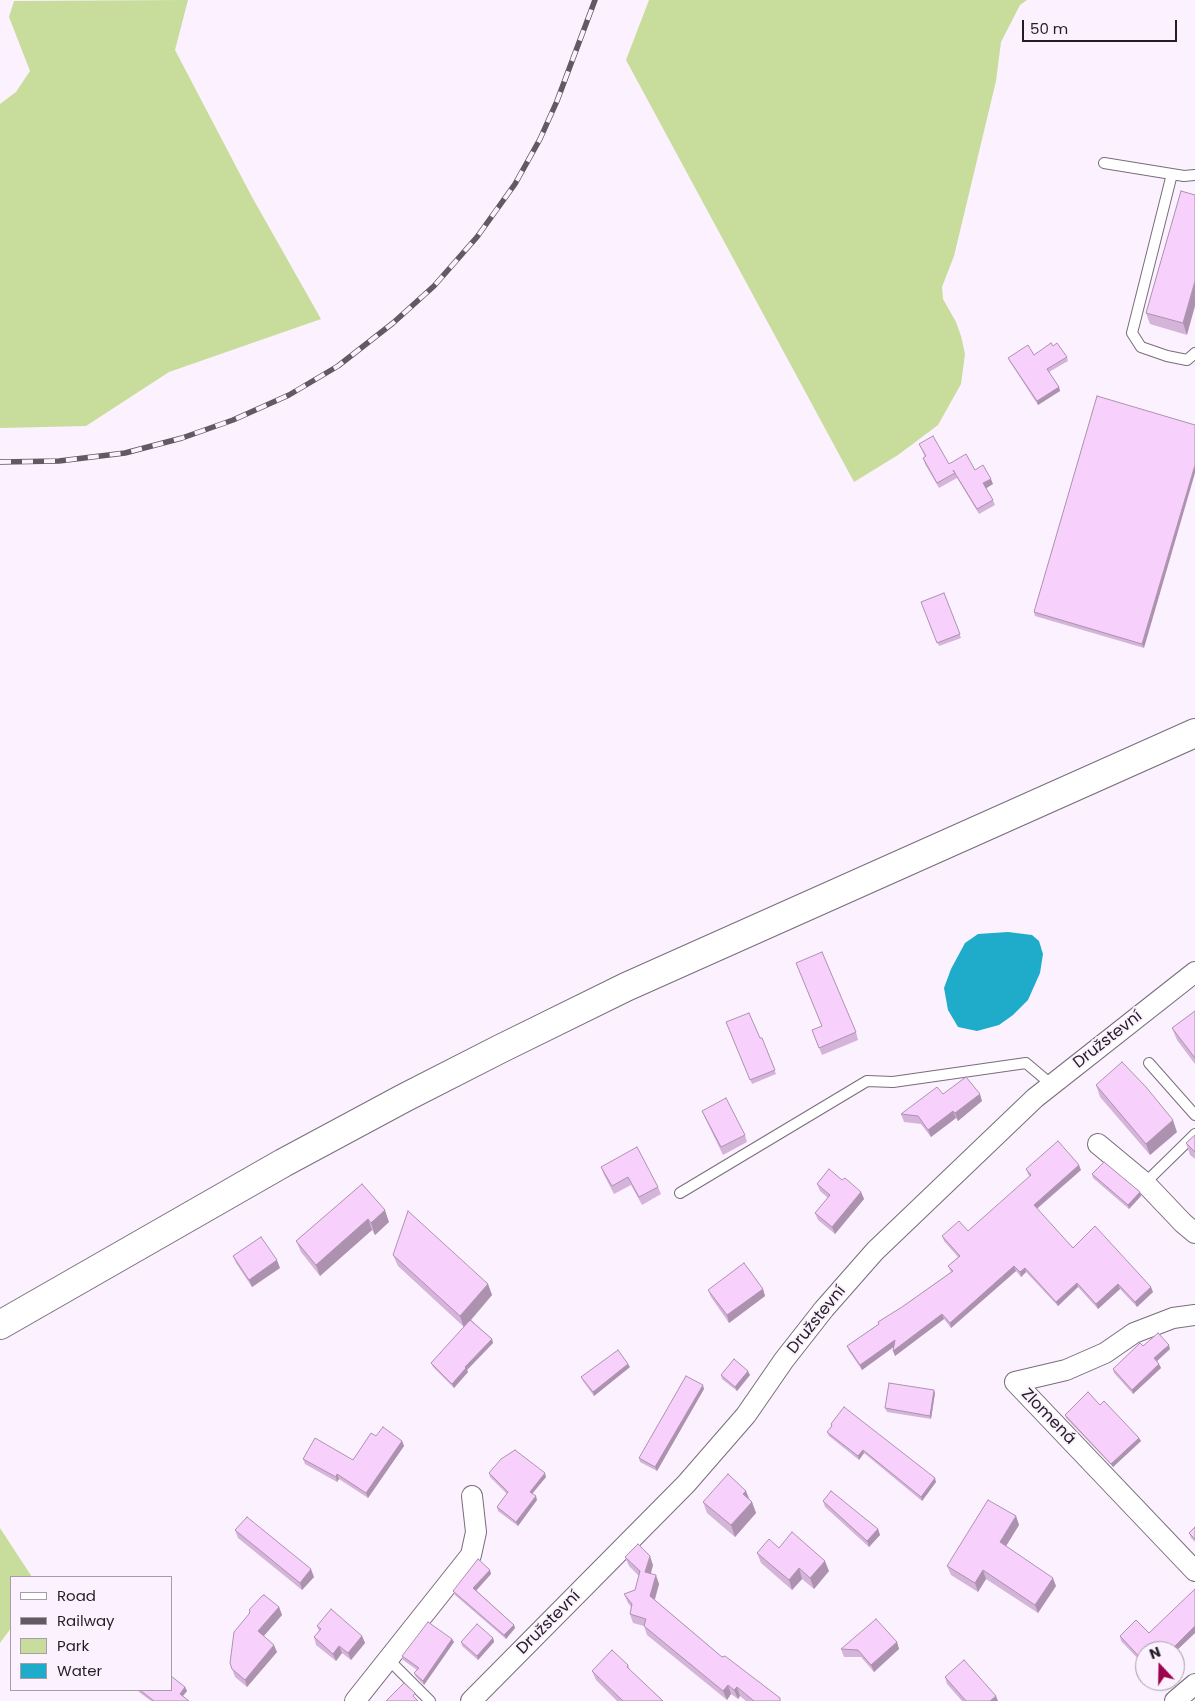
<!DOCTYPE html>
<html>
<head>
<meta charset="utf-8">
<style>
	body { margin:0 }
	#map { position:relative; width:1195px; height:1701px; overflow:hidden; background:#fcf1fe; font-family:Poppins,sans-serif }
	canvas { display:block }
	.legend { position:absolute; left:10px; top:1576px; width:162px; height:115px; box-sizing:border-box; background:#fcf1fe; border:1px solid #a59da7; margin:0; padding:6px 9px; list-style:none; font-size:15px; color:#231e24 }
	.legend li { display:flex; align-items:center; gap:10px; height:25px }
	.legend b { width:25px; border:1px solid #a59da7 }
	.north { position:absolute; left:1135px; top:1641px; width:50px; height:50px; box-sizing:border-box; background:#fcf1fe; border:1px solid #a59da7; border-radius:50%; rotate:339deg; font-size:14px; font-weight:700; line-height:20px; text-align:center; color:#231e24 }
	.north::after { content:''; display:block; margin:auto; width:18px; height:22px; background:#9d044e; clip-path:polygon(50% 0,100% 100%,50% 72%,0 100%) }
	.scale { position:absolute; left:1022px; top:20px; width:155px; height:22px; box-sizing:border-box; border:2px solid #231e24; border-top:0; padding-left:6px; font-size:15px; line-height:18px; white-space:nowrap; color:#231e24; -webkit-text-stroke:4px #fcf1fe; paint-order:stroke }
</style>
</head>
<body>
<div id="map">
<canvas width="1195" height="1701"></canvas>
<ul class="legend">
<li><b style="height:6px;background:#fff"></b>Road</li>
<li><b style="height:6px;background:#615a62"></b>Railway</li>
<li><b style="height:14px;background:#c8dc9b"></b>Park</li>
<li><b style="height:14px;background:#1fabca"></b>Water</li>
</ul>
<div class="north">N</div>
<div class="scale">50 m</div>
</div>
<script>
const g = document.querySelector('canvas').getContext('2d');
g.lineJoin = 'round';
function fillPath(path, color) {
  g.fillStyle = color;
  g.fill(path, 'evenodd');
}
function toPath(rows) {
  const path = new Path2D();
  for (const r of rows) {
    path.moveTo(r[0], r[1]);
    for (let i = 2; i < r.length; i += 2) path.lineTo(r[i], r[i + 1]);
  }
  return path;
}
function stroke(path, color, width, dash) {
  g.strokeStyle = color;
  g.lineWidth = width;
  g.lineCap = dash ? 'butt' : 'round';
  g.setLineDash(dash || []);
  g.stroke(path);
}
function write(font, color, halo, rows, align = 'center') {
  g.font = font + ' Poppins,sans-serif';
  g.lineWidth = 4;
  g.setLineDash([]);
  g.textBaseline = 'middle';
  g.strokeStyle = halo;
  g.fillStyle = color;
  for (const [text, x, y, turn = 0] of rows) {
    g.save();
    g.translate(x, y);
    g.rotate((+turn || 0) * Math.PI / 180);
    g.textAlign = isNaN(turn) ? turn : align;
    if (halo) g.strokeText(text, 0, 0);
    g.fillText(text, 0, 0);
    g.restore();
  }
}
fillPath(toPath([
	[188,0,175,50,252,197,321,319,169,372,86,426,0,428,0,104,16,92,30,71,9,17,14,1],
	[649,0,1027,0,1020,5,1001,42,996,81,954,256,942,287,943,299,956,322,961,336,965,354,961,384,938,425,898,455,854,482,626,60],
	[0,1528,32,1577,11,1577,11,1628,0,1643]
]), '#c8dc9b');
fillPath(toPath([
	[1008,932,1032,935,1039,941,1043,954,1040,973,1028,1000,1013,1015,999,1025,977,1031,958,1027,948,1010,944,988,951,969,965,943,978,934]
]), '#1fabca');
const lane = toPath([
	[1104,163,1184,176,1195,175],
	[1172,174,1132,333,1141,347,1167,356,1187,360,1195,353],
	[1149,1063,1195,1115],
	[1145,1183,1195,1134],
	[680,1193,867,1081,893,1082,1026,1063,1052,1085],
	[389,1660,430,1701]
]);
const street = toPath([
	[1098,1144,1145,1183,1183,1223,1195,1233],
	[1015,1382,1195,1571],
	[1015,1382,1066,1370,1105,1353,1134,1333,1173,1318,1195,1315],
	[355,1701,471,1555,476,1532,472,1496],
	[471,1701,686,1484,746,1415,784,1360,824,1309,875,1251,1035,1098,1195,972],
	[1175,1701,1195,1684]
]);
const primary = toPath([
	[0,1325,283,1163,404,1098,500,1049,626,987,1195,733]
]);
stroke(lane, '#796d7b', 12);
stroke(street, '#796d7b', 22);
stroke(primary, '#796d7b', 30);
stroke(lane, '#fff', 10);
stroke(street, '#fff', 20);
stroke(primary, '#fff', 28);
const rail = toPath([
	[0,462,59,461,125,453,182,438,233,420,289,395,338,366,393,323,434,286,477,237,515,184,540,139,557,101,595,0]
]);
stroke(rail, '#615a62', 5.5);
stroke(rail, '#fcf1fe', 4, [11]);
fillPath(toPath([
	[1181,191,1187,335,1150,324,1146,313],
	[1053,346,1067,357,1068,361,1049,372,1059,387,1060,391,1038,405,1010,362,1008,358,1034,355],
	[1097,396,1144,648,1035,616,1034,612],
	[919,444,949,464,975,470,993,484,986,488,993,500,995,505,979,514,957,478,939,488,925,464,923,458,925,457],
	[944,593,961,638,939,646,921,602],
	[796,963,856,1032,858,1040,822,1055,812,1030,822,1026],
	[1195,1011,1195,1064,1177,1040,1172,1028],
	[726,1022,760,1038,762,1038,776,1074,752,1084],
	[1096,1085,1177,1132,1150,1155,1100,1097],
	[943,1094,982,1101,958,1121,956,1118,931,1137,921,1124,904,1122,901,1114],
	[702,1111,745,1135,747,1142,723,1155,705,1118],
	[1195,1135,1195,1159,1190,1155,1186,1143],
	[601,1167,658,1187,661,1194,642,1205,631,1185,614,1194,604,1175],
	[1026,1169,1081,1170,1037,1209,1073,1248,1153,1292,1137,1307,1120,1289,1098,1309,1078,1287,1058,1306,1026,1272,1021,1277,1016,1271,951,1328,944,1319,895,1356,894,1347,862,1370,849,1351,847,1346,879,1324,878,1322,902,1307,951,1272,948,1266,958,1257,944,1241,942,1236,968,1231,1030,1177,1028,1174],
	[1092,1174,1140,1192,1141,1196,1129,1209,1093,1178],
	[362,1184,389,1222,375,1235,372,1230,320,1276,301,1252,296,1241],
	[817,1184,861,1192,864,1199,835,1234,818,1220,815,1213,828,1198,820,1191],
	[393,1255,488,1284,492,1295,471,1320,492,1339,493,1343,467,1370,468,1372,454,1388,433,1367,431,1363,464,1327,398,1266],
	[233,1256,280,1268,252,1287,236,1263],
	[763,1289,765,1296,729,1323,711,1297,708,1290],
	[1143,1346,1170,1349,1157,1361,1161,1368,1133,1394,1114,1373,1113,1369],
	[630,1367,594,1396,583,1381,581,1377],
	[721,1375,750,1375,737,1391,722,1379],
	[704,1389,657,1471,640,1462,639,1458],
	[935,1393,931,1419,887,1412,885,1408],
	[1065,1415,1139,1438,1141,1441,1113,1467,1066,1418],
	[831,1424,936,1482,922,1501,864,1453,859,1460,829,1436,827,1432,831,1427],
	[376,1436,402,1441,404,1446,368,1498,339,1479,337,1482,305,1464,303,1459,353,1460],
	[489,1473,546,1477,532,1494,537,1500,518,1526,498,1511,497,1507,507,1494,490,1477],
	[746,1491,750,1500,752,1502,756,1513,735,1537,707,1513,703,1502],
	[823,1501,878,1529,880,1535,869,1547,825,1507],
	[1016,1516,1019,1525,1006,1546,1056,1586,1038,1613,986,1579,978,1592,951,1575,947,1566],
	[1195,1527,1195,1542,1191,1538,1189,1533],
	[235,1530,314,1577,302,1590,238,1538],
	[779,1548,829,1571,814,1589,802,1579,792,1590,761,1563,757,1553],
	[625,1557,653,1565,651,1573,659,1584,655,1600,722,1657,781,1701,746,1701,740,1696,738,1699,731,1694,727,1700,647,1635,644,1626,633,1623,630,1614,631,1607,628,1603,624,1594,635,1590,639,1576,629,1566],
	[491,1574,476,1590,514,1625,515,1628,506,1639,455,1595,453,1591],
	[279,1607,282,1615,264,1636,277,1652,247,1687,235,1677,230,1663,250,1613,249,1610],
	[317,1626,362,1636,365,1643,351,1660,342,1653,336,1661,316,1645,314,1637,319,1631],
	[1149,1633,1195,1633,1175,1652,1175,1651,1145,1651,1145,1666,1121,1641,1120,1636],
	[493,1638,494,1642,478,1660,462,1646,461,1642],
	[452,1639,454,1642,424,1685,416,1677,414,1673,417,1670,403,1660,402,1656],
	[897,1642,899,1649,874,1672,861,1657,844,1657,841,1649],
	[628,1665,630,1670,663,1701,617,1701,596,1680,592,1671],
	[945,1677,998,1701,962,1701,947,1684],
	[185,1687,187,1691,183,1696,189,1701,151,1701,139,1692,138,1690,171,1690]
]), '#d4b4d9');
fillPath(toPath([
	[1195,281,1195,306,1187,335,1183,323],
	[1059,387,1060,391,1038,405,1037,401],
	[1195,465,1195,473,1144,648,1142,644],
	[991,479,993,484,985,489,983,483],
	[980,1094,982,1101,958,1121,955,1113],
	[953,1111,956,1118,931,1137,928,1130],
	[1173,1120,1177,1132,1150,1155,1146,1144],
	[1079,1165,1081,1170,1035,1210,1034,1205],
	[861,1192,864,1199,835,1234,832,1227],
	[1140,1192,1141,1196,1129,1209,1128,1205],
	[385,1210,389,1222,375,1235,371,1223],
	[368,1219,372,1230,320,1276,316,1265],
	[277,1260,280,1268,252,1287,249,1280],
	[1014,1266,1016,1271,951,1328,950,1323],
	[1025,1268,1026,1272,1021,1277,1020,1272],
	[1077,1283,1078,1287,1058,1306,1056,1302],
	[488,1284,492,1295,464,1328,460,1316],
	[1118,1284,1120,1289,1098,1309,1096,1304],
	[1151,1287,1153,1292,1137,1307,1135,1302],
	[763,1289,765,1296,729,1323,727,1315],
	[942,1314,944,1319,895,1356,893,1351],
	[492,1339,493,1343,467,1370,468,1372,454,1388,452,1384,465,1367],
	[895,1340,896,1345,862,1370,860,1365],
	[1169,1345,1170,1349,1156,1362,1154,1358],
	[628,1364,630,1367,594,1396,593,1392],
	[1159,1364,1161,1368,1133,1394,1132,1390],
	[748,1371,750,1375,737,1391,735,1387],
	[703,1385,704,1389,657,1471,655,1467],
	[934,1390,935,1393,931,1419,930,1416],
	[1139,1438,1141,1441,1113,1467,1111,1464],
	[402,1441,404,1446,368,1498,366,1493],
	[863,1450,864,1453,859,1460,858,1456],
	[545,1473,546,1477,531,1495,530,1492],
	[337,1474,339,1479,337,1482,336,1477],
	[935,1478,936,1482,922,1501,921,1497],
	[746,1491,750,1502,743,1494],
	[536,1496,537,1500,518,1526,516,1522],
	[752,1502,756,1513,735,1537,731,1525],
	[1016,1516,1019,1525,1003,1551,1000,1542],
	[878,1529,880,1535,869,1547,867,1541],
	[650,1556,653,1565,649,1580,645,1572],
	[825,1561,829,1571,814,1589,810,1578],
	[799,1568,802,1579,792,1590,789,1580],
	[311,1569,314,1577,302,1590,300,1583],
	[490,1570,491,1574,475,1592,473,1588],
	[983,1570,986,1579,978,1592,975,1583],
	[656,1575,659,1584,653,1605,650,1596],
	[1053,1578,1056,1586,1038,1613,1035,1605],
	[279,1607,282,1615,261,1639,258,1631],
	[514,1625,515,1628,506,1639,504,1635],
	[1195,1626,1195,1633,1175,1652,1175,1651,1170,1651],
	[362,1636,365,1643,351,1660,348,1653],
	[493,1638,494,1642,478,1660,477,1656],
	[452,1639,454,1642,424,1685,423,1681],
	[897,1642,899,1649,874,1672,871,1665],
	[274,1645,277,1652,247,1687,245,1680],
	[339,1646,342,1653,336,1661,333,1654],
	[728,1685,731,1694,727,1700,723,1691],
	[185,1687,187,1691,182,1697,180,1694],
	[737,1687,740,1696,738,1699,734,1690],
	[996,1696,998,1701,990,1701]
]), '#ad92b0');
const building = toPath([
	[1181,191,1195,195,1195,281,1183,323,1146,313,1181,191],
	[1051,343,1053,346,1057,343,1067,357,1047,369,1059,387,1037,401,1008,358,1028,345,1034,355,1051,343],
	[1097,396,1195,425,1195,465,1142,644,1034,612,1097,396],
	[933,436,949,464,966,454,975,470,983,465,991,479,983,483,993,500,977,509,953,470,955,473,937,483,923,458,926,456,919,444,933,436],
	[944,593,960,634,937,643,921,602,944,593],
	[822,952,856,1032,819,1048,812,1030,822,1026,796,963,822,952],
	[1195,1011,1195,1058,1172,1028,1195,1011],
	[749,1013,760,1038,762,1038,775,1070,750,1080,726,1022,749,1013],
	[1122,1062,1146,1087,1173,1120,1146,1144,1096,1085,1122,1062],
	[966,1077,980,1094,955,1113,953,1111,928,1130,918,1116,901,1114,937,1087,943,1094,966,1077],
	[726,1098,745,1135,721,1147,702,1111,726,1098],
	[1195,1135,1195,1152,1186,1143,1195,1135],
	[1058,1141,1079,1165,1034,1205,1073,1248,1095,1226,1151,1287,1135,1302,1118,1284,1096,1304,1077,1283,1056,1302,1025,1268,1020,1272,1014,1266,950,1323,942,1314,893,1351,895,1340,860,1365,847,1346,879,1324,878,1322,902,1307,953,1271,948,1266,960,1256,942,1236,959,1221,968,1231,1031,1175,1026,1169,1058,1141],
	[637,1147,658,1187,639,1197,628,1177,612,1186,601,1167,637,1147],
	[1104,1162,1140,1192,1128,1205,1092,1174,1104,1162],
	[829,1169,842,1180,845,1178,861,1192,832,1227,815,1213,830,1195,817,1184,829,1169],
	[362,1184,385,1210,371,1223,368,1219,316,1265,296,1241,362,1184],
	[408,1211,488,1284,460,1316,393,1255,408,1211],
	[261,1237,277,1260,249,1280,233,1256,261,1237],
	[744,1263,763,1289,727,1315,708,1290,744,1263],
	[470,1320,492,1339,465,1367,466,1368,452,1384,431,1363,470,1320],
	[1158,1333,1169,1345,1154,1358,1159,1364,1132,1390,1113,1369,1140,1343,1143,1346,1158,1333],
	[618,1350,628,1364,593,1392,581,1377,618,1350],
	[734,1359,748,1371,735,1387,721,1375,734,1359],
	[686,1376,703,1385,655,1467,639,1458,686,1376],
	[889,1383,934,1390,930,1416,885,1408,889,1383],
	[1088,1392,1100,1405,1104,1401,1139,1438,1111,1464,1065,1415,1088,1392],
	[844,1407,935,1478,921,1497,863,1450,858,1456,827,1432,832,1426,831,1424,844,1407],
	[383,1427,402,1441,366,1493,337,1474,336,1477,303,1459,315,1438,353,1460,371,1433,376,1436,383,1427],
	[515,1450,545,1473,530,1492,536,1496,516,1522,497,1507,508,1492,489,1473,501,1459,515,1450],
	[728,1474,746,1491,743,1494,752,1502,731,1525,703,1502,728,1474],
	[831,1491,878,1529,867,1541,823,1501,831,1491],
	[988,1500,1016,1516,1000,1542,1053,1578,1035,1605,983,1570,975,1583,947,1566,988,1500],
	[247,1517,311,1569,300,1583,235,1530,247,1517],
	[1195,1527,1195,1539,1189,1533,1195,1527],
	[792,1532,825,1561,810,1578,799,1568,789,1580,757,1553,769,1539,779,1548,792,1532],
	[638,1544,650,1556,645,1572,656,1575,650,1596,722,1657,725,1656,780,1698,780,1701,754,1701,737,1687,734,1690,728,1685,723,1691,644,1626,646,1619,630,1614,632,1604,624,1594,635,1590,640,1571,625,1557,638,1544],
	[478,1559,490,1570,473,1588,514,1625,504,1635,453,1591,478,1559],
	[1195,1589,1195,1626,1170,1651,1145,1651,1145,1663,1120,1636,1136,1620,1149,1633,1195,1589],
	[264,1595,279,1607,258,1631,274,1645,245,1680,232,1669,230,1663,234,1632,249,1614,250,1611,249,1610,262,1596,264,1595],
	[331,1609,362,1636,348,1653,339,1646,333,1654,314,1637,321,1629,317,1626,331,1609],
	[876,1619,897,1642,871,1665,858,1650,841,1649,876,1619],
	[428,1622,452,1639,423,1681,414,1673,419,1668,402,1656,428,1622],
	[477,1624,493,1638,477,1656,461,1642,477,1624],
	[612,1650,628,1665,627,1667,663,1701,623,1701,592,1671,612,1650],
	[964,1660,996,1696,990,1701,966,1701,945,1677,964,1660],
	[171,1676,185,1687,180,1694,189,1701,154,1701,140,1690,171,1690,171,1676],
	[404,1683,415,1693,413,1696,418,1701,386,1701,404,1683]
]);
fillPath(building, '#f7d1fc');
stroke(building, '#ad92b0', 1);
write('16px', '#231e24', '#fcf1fe', [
	["Družstevní",1108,1040,-38],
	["Družstevní",817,1320,-51],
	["Zlomená",1048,1417,46],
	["Družstevní",549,1623,-45]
]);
</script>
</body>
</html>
